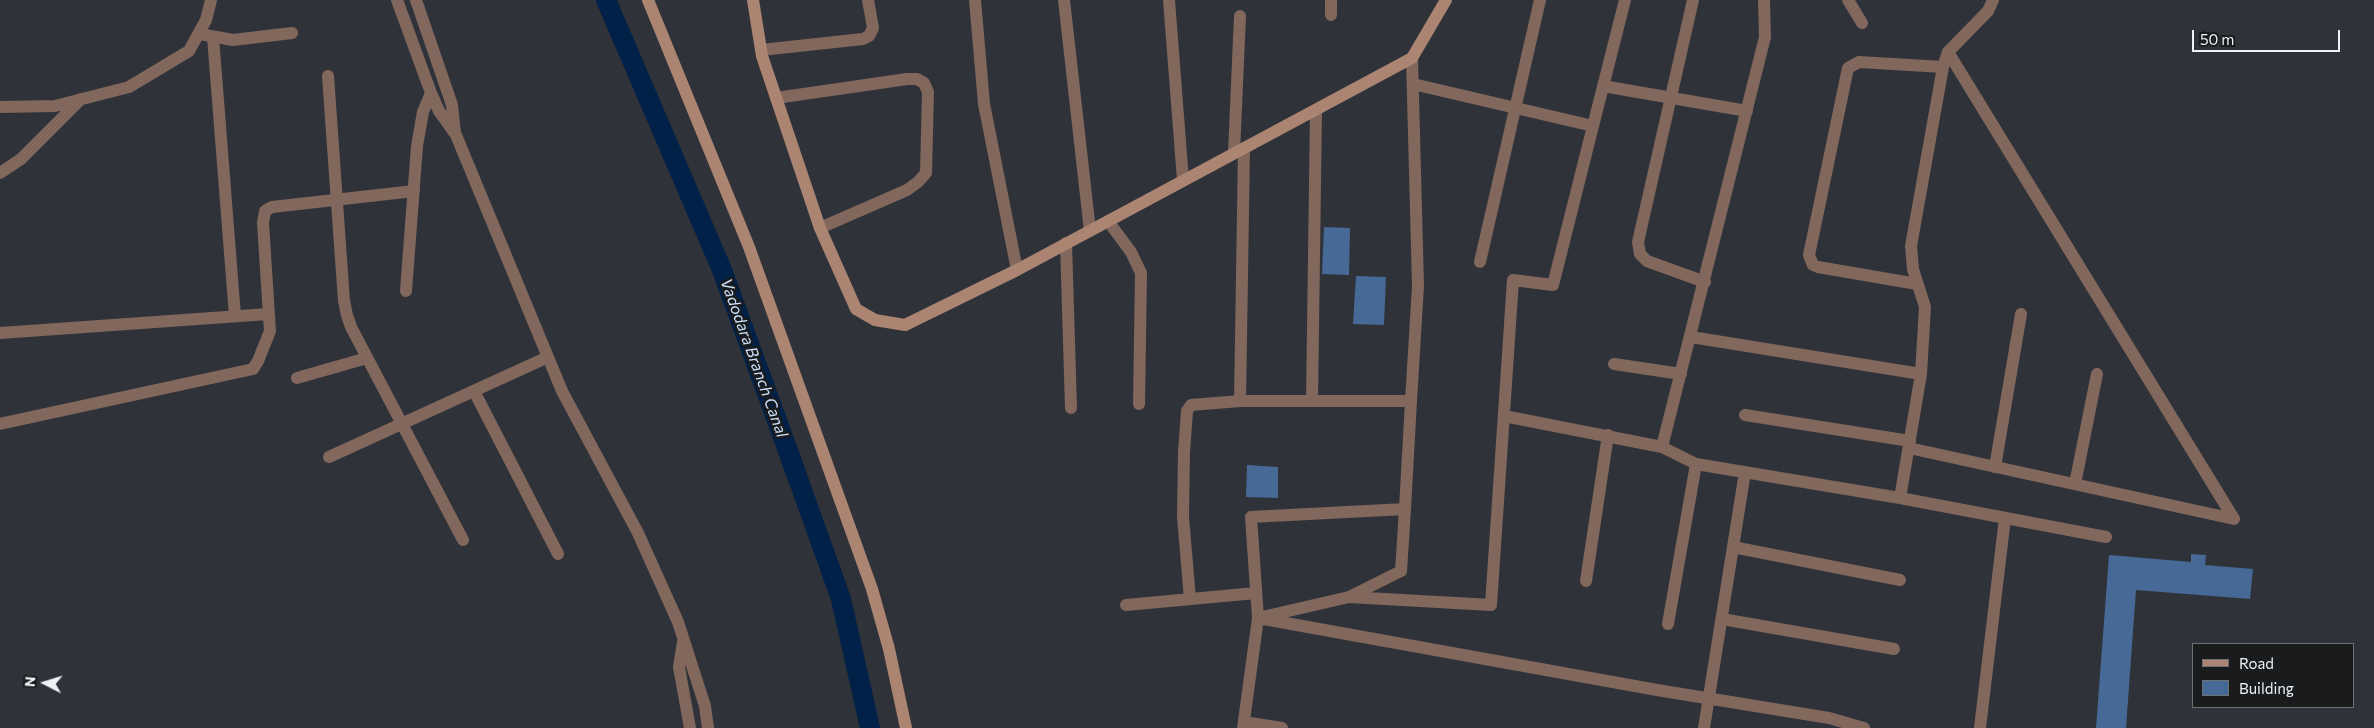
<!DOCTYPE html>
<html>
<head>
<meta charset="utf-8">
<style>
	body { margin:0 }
	#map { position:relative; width:2374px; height:728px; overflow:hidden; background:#2f3339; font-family:Commissioner,sans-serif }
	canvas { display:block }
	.legend { position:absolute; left:2192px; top:643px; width:162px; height:65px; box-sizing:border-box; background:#191b1d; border:1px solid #6e7173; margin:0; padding:6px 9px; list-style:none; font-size:15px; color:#eef1f5 }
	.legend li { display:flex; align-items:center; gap:10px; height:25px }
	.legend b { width:25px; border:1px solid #6e7173 }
	.north { position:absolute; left:20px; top:658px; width:50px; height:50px; -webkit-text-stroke:4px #191b1d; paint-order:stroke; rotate:275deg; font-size:14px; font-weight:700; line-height:20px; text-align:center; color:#eef1f5 }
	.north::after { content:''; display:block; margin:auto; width:18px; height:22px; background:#eef1f5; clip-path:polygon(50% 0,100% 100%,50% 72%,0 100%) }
	.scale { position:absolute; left:2192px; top:30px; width:148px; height:22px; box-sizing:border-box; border:2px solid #eef1f5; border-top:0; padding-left:6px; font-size:15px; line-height:18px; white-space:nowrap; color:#eef1f5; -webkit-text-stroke:4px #191b1d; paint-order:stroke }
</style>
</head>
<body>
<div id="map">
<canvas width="2374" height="728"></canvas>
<ul class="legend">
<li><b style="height:6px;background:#ac8472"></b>Road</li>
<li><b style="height:14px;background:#466995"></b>Building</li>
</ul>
<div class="north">N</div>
<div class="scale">50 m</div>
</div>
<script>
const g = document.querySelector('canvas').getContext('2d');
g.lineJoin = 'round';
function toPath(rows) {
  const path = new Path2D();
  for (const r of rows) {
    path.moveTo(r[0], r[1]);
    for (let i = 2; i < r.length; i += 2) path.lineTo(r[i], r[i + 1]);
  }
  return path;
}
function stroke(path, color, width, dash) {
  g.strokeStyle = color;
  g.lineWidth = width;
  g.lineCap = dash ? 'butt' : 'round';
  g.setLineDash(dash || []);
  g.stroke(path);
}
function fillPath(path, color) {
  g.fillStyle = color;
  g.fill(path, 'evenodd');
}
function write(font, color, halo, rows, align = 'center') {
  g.font = font + ' Commissioner,sans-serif';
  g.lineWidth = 5;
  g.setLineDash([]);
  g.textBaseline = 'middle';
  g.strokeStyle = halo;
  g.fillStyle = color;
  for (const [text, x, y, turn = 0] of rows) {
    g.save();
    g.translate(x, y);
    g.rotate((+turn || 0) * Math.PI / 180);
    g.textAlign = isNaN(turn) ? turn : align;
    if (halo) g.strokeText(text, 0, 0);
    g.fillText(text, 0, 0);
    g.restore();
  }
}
stroke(toPath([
	[606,0,722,270,787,448,841,599,870,728]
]), '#012148', 20);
fillPath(toPath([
	[1324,227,1350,228,1349,275,1322,274],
	[1356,276,1386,277,1384,325,1353,324],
	[1247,465,1278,467,1278,498,1246,497],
	[2191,554,2206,555,2205,565,2253,569,2250,599,2136,590,2126,728,2096,728,2109,555,2191,562]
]), '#466995');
stroke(toPath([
	[397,0,431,93,439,111,456,135,562,391,638,533,678,622,705,706,708,728],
	[416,0,452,105,455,133],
	[975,0,984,104,1017,270],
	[1064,0,1090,231],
	[1169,0,1183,180],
	[1693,0,1638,242,1640,254,1647,261,1705,282],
	[1764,0,1765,37,1662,447,1696,464,1900,498,2106,537],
	[1848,0,1862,23],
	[1331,15,1331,0],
	[205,35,233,40,292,33],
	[213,37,235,316],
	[761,50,863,39,869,36,873,28,868,0],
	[328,76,344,301,347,315,351,327,463,540],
	[1413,84,1593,126,1625,0],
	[1603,86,1747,111],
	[776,98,907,79,917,79,924,83,928,92,926,173,918,182,907,190,820,228],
	[0,107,55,106,129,87,189,51,206,20,211,0],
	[1244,148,1240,401,1411,401],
	[1234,153,1240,16],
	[0,173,21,159,81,99],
	[1108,221,1131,252,1141,273,1139,404],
	[1066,243,1071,408],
	[1480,262,1540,0],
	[1917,284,1818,267,1813,265,1809,255,1848,68,1859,62,1943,67],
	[406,291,417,146,423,112,431,93],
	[0,333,268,314],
	[1691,337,1921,374],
	[1614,364,1681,374],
	[297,378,367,358],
	[474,391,558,554],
	[1312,401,1316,110],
	[1745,415,1910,441],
	[1504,416,1662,447],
	[0,424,253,369,258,361,270,331,263,223,265,211,272,207,414,191],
	[1909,448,2234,519,1948,52],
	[329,457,548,357],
	[1995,467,2021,314],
	[2075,484,2097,374],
	[1900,498,1921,374,1925,307,1913,269,1911,246,1943,67,1948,52,1988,11,1993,0],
	[1405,509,1251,517,1258,618,1349,597,1401,571,1405,509,1411,401,1418,286,1412,58],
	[1733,547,1900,580],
	[1586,581,1608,435],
	[1349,597,1491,605,1513,280,1553,285,1593,126],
	[1190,599,1183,517,1184,452,1187,411,1191,405,1240,401],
	[1126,605,1256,593],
	[1722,619,1894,649],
	[1668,624,1696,464],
	[683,642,679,667,690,728],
	[1244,722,1282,728],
	[1243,728,1258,618,1657,690,1829,718,1864,728],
	[1704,728,1745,472],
	[1980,728,2005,518]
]), '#81675c', 12);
stroke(toPath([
	[648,0,749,247,872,589,889,649,906,728],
	[753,0,762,56,820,228,856,309,875,320,905,325,1017,270,1412,58,1446,0]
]), '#ac8472', 12);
write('italic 16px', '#cbe0fc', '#191b1d', [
	["Vadodara Branch Canal",754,358,70]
]);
</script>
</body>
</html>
